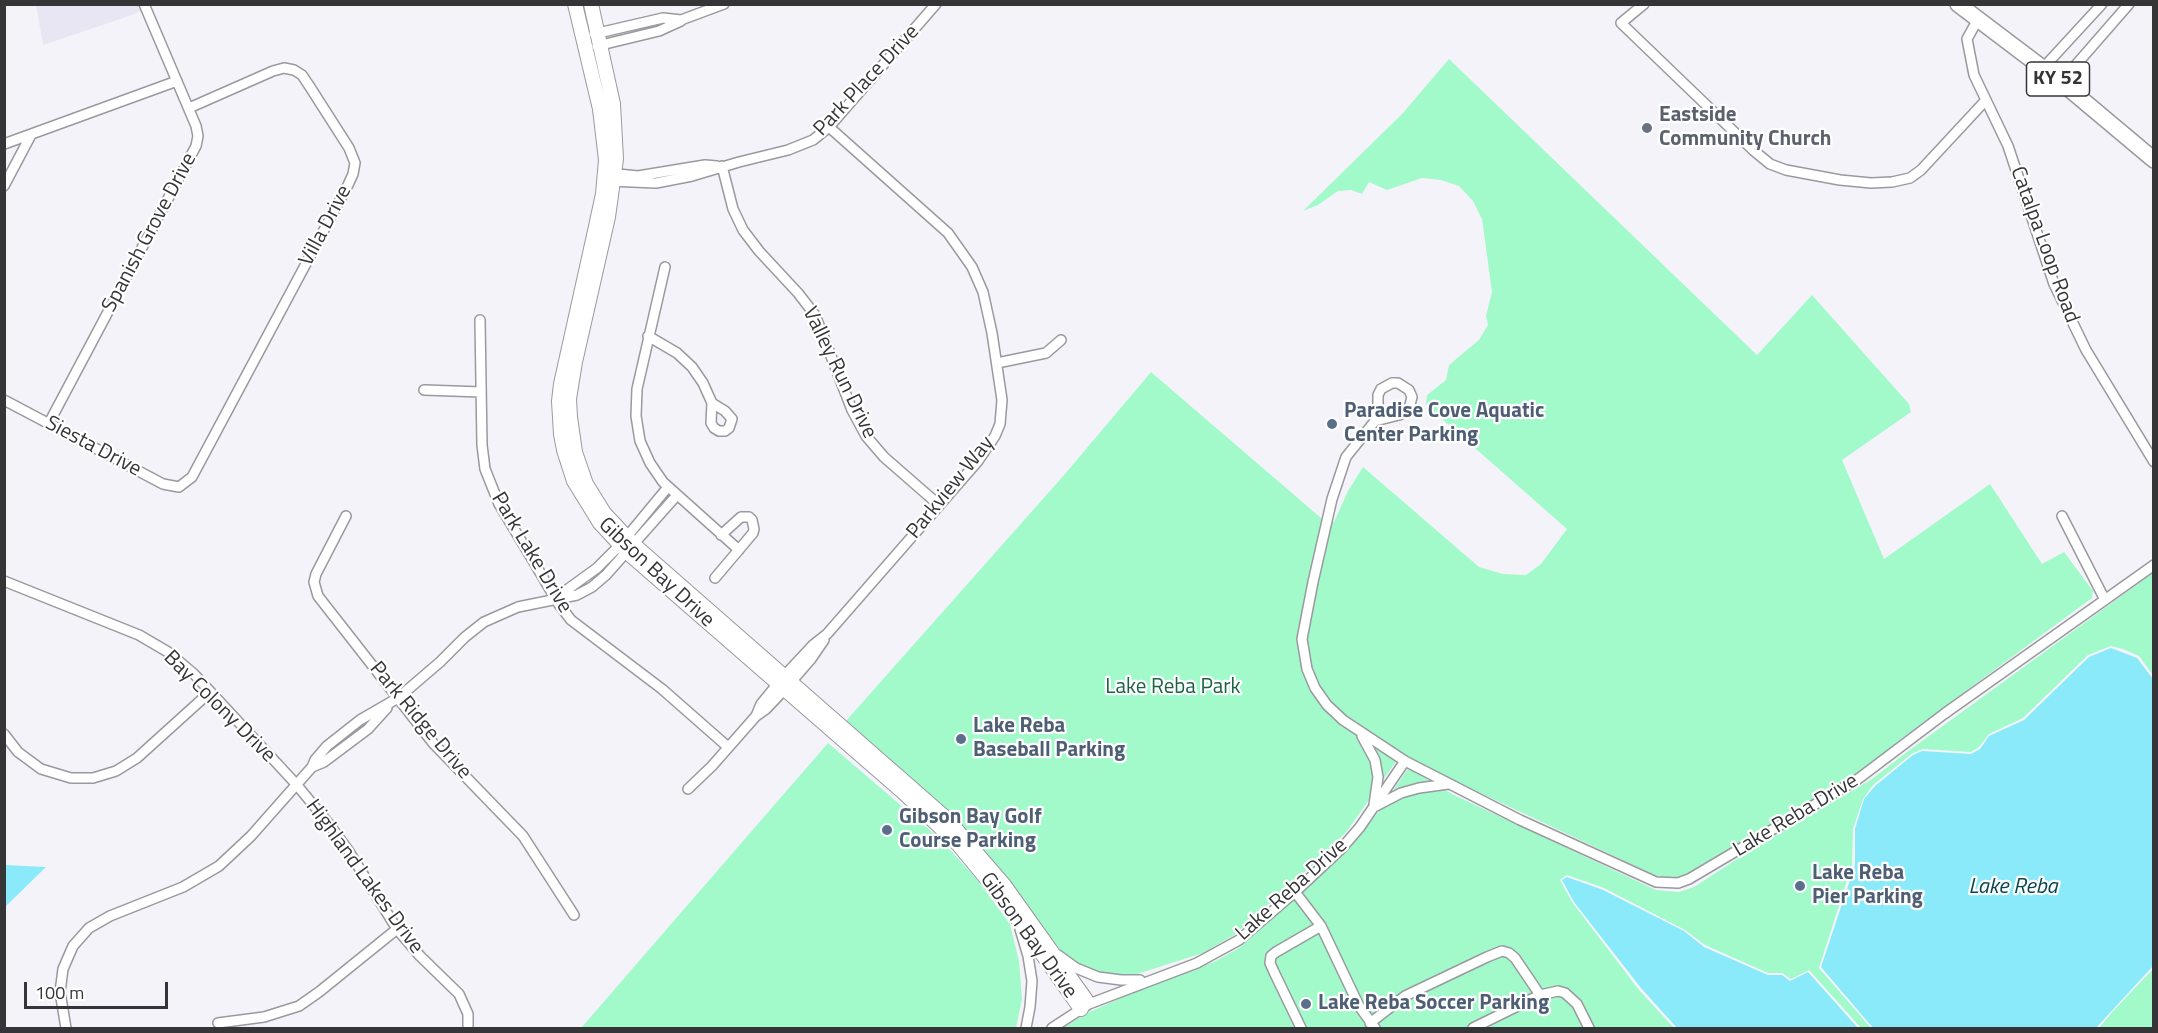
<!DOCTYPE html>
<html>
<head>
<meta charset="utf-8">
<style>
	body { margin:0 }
	#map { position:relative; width:2158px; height:1033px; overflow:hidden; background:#f5f3fa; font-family:"Titillium Web",sans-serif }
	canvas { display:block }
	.frame { position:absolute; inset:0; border:6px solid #353437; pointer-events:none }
	.scale { position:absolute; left:24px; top:982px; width:144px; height:27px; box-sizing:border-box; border:3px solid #353437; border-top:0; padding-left:8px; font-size:18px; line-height:21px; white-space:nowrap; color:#353437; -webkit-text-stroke:4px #fff; paint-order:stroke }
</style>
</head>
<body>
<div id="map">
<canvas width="2158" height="1033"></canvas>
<div class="frame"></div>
<div class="scale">100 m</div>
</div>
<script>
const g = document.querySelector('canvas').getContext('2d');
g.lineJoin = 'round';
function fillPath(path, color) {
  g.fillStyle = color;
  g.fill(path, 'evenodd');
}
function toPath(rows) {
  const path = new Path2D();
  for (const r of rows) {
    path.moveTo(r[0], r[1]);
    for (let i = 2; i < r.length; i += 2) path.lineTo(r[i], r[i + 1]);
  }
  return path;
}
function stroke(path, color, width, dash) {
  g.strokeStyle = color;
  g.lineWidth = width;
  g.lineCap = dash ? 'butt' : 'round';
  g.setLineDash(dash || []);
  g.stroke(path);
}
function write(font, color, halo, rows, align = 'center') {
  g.font = font + ' "Titillium Web",sans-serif';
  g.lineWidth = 4.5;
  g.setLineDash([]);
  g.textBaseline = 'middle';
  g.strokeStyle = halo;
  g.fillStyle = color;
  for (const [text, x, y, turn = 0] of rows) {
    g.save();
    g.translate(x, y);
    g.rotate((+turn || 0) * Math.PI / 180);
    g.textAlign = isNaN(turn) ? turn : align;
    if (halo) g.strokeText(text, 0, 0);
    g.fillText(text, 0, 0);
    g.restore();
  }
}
fillPath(toPath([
	[36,5,155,5,132,15,43,45]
]), '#e9e6f4');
fillPath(toPath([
	[1449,59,1757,355,1812,295,1909,404,1911,412,1842,460,1884,559,1990,484,2042,564,2064,552,2093,591,2092,598,1902,738,1861,771,1684,875,1670,879,1654,875,1434,771,1402,753,1347,831,1325,854,1234,935,1203,953,1137,974,1122,975,1095,971,1070,959,1063,953,976,841,959,824,845,722,1065,474,1151,372,1321,518,1334,522,1348,491,1363,467,1479,567,1503,574,1526,575,1541,564,1567,529,1426,405,1427,395,1446,380,1449,365,1479,340,1488,325,1486,316,1492,292,1482,219,1473,201,1459,186,1441,180,1422,178,1387,190,1369,182,1362,194,1351,190,1338,191,1318,205,1303,211,1403,113],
	[2153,573,2153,675,2139,656,2123,649,2111,646,2088,655,2023,718,1989,734,1979,747,1971,752,1923,749,1913,753,1873,785,1863,799,1853,829,1852,865,1819,968,1871,1028,1861,1028,1809,970,1791,979,1782,973,1768,973,1705,945,1685,930,1604,888,1567,875,1560,880,1572,902,1639,990,1674,1028,1063,1028,1087,1013,1155,983,1214,962,1239,948,1344,854,1380,810,1407,770,1410,769,1452,794,1656,890,1679,892,1694,887,1757,846,1872,779,1907,752],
	[828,743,939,838,975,877,1010,924,1019,961,1022,999,1016,1028,581,1028],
	[2153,969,2153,1028,2099,1028,2113,1011]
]), '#a2facb');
fillPath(toPath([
	[2111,648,2137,658,2153,679,2153,966,2096,1028,1873,1028,1821,967,1855,865,1855,829,1864,799,1875,786,1913,755,1922,751,1971,754,1980,749,1989,736,2024,720,2089,657],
	[5,865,46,867,5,907,4,865],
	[1567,877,1603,890,1684,931,1704,947,1768,975,1782,975,1790,981,1808,972,1858,1028,1677,1028,1641,988,1574,902,1562,880]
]), '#8aeaf9');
const street = toPath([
	[1644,4,1621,23,1753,150,1770,164,1786,170,1840,180,1871,183,1892,182,1910,178,1921,170,1986,100],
	[1978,19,1967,39,1974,75,2008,146,2054,284,2086,350,2154,462],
	[594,34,663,18,681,20,724,4],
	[597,46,659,31,681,21],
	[2043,68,2102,4],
	[2061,82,2129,4],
	[4,144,177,81],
	[722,166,733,209,743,230,759,251,798,293,815,315,852,410,866,436,884,457,939,505],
	[608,173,638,176,705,165,717,166],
	[609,181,656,183,692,176,739,162,788,150,813,140,829,127,936,4],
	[4,186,31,135],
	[665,267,637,389,636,416,640,441,650,463,663,482,739,550],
	[480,320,482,445,485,469,499,504,535,564,558,603,571,620,662,689,728,747],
	[648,336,677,353,692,367,703,383,712,403],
	[997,363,1046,353,1061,340],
	[1392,383,1398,383,1409,390,1412,397,1409,409,1399,415,1375,421,1378,416,1378,395,1381,389,1392,383],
	[424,390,481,392],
	[4,400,163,484,179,487,192,477,348,185,353,174,355,163,349,148,310,87,302,75,294,70,284,68,273,71,189,108],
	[712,403,725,411,732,419,729,428,725,431,719,431,714,428,711,423,712,403],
	[1375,421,1346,457,1332,499,1313,582,1302,639,1307,669,1315,688,1327,705,1343,720,1405,761,1520,820,1656,882,1678,883,1689,879,1858,779,1944,714,2154,565],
	[49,423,196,146,198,136,196,126,144,4],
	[346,516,316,574,314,582,318,596,433,743,523,836,574,915],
	[2062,516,2105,600],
	[715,578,753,533,754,529,752,520,749,517,741,517,721,535],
	[4,581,139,635,168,652,194,674,296,784,329,824,348,850,397,929,420,956,459,994,468,1014,468,1028],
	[557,597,597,568,620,545,668,487],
	[756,716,766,709,784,690,811,659,824,640],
	[4,734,18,752,41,769,71,778,93,778,116,771,137,758,210,692],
	[1362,736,1375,760,1378,777,1374,805],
	[312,767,324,762,368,729,387,708],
	[688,789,712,766,756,716,761,704,784,676,813,645,827,634,978,461,995,436,1000,424,1002,400,992,333,983,292,972,267,948,233,829,127],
	[1376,806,1401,793,1419,788,1448,784],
	[1295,892,1321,926,1359,1006,1375,1028],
	[1020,929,1028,956,1032,981,1030,1007,1026,1028],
	[1058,955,1076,968,1098,977,1121,980,1140,980],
	[218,1023,264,1017,299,1006,319,992,397,929],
	[1370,1023,1405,996,1487,957,1502,951,1509,953,1515,958,1540,995],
	[66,1028,60,992,63,969,73,946,89,928,110,916,183,887,219,866,251,836,312,767,315,760,327,746,360,720,398,698,440,662,465,637,484,622,518,607,577,595,592,587,606,575,677,495],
	[1052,1028,1089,1004,1197,963,1239,940,1295,892,1342,848,1360,827,1405,761],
	[1301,1028,1274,972,1270,963,1271,956,1276,952,1321,926],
	[1473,1028,1540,995,1558,991,1565,993,1577,1004,1589,1028]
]);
const secondary = toPath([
	[575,4,600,109,606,160,603,194,595,231,561,384,559,401,561,434,564,450,574,481,600,523,627,552,903,792,958,844,1005,901,1081,1009],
	[591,4,613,104,616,159,608,217,575,362,569,399,570,417,575,452,586,484,604,513,633,544,948,820,1004,885,1086,1000]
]);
const primary = toPath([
	[1958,4,2061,82,2154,160]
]);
stroke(street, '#9a999f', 12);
stroke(secondary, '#9a999f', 16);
stroke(primary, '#9a999f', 18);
stroke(street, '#fff', 9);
stroke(secondary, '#fff', 14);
stroke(primary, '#fff', 15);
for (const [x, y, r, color] of [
	[1647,128,6,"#6b7280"],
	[1332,424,6,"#5c6f8a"],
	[961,739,6,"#5c6f8a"],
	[887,830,6,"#5c6f8a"],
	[1800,886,6,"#5c6f8a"],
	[1306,1004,6,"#5c6f8a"]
]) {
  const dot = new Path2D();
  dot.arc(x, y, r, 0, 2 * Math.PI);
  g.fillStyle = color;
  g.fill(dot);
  stroke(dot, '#fff', 2);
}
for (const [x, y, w] of [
	[2058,79,63]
]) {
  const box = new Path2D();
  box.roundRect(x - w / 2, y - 17, w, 34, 4.5);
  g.fillStyle = '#fff';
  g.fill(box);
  stroke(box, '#353437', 1.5);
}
write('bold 20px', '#353437', null, [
	["KY 52",2058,79]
]);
write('21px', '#353437', '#fff', [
	["Park Place Drive",867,81,-47],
	["Villa Drive",326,226,-62],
	["Spanish Grove Drive",150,233,-62],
	["Catalpa Loop Road",2044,245,70],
	["Valley Run Drive",839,373,64],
	["Siesta Drive",93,447,28],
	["Parkview Way",951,488,-51],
	["Park Lake Drive",531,553,59],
	["Gibson Bay Drive",656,573,43],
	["Bay Colony Drive",219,707,45],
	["Park Ridge Drive",420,721,50],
	["Lake Reba Drive",1796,816,-31],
	["Highland Lakes Drive",364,877,54],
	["Lake Reba Drive",1292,890,-42],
	["Gibson Bay Drive",1028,936,54]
]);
write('bold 21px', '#5b616d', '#fff', [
	["Eastside",1659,116],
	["Community Church",1659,140]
], 'left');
write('bold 21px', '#4e5e75', '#fff', [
	["Paradise Cove Aquatic",1344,412],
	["Center Parking",1344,436],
	["Lake Reba",973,727],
	["Baseball Parking",973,751],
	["Gibson Bay Golf",899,818],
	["Course Parking",899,842],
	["Lake Reba",1812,874],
	["Pier Parking",1812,898],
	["Lake Reba Soccer Parking",1318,1004]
], 'left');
write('21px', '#1c6242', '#fff', [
	["Lake Reba Park",1173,688]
]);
write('italic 22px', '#09464e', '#fff', [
	["Lake Reba",2013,888]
]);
</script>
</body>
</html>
